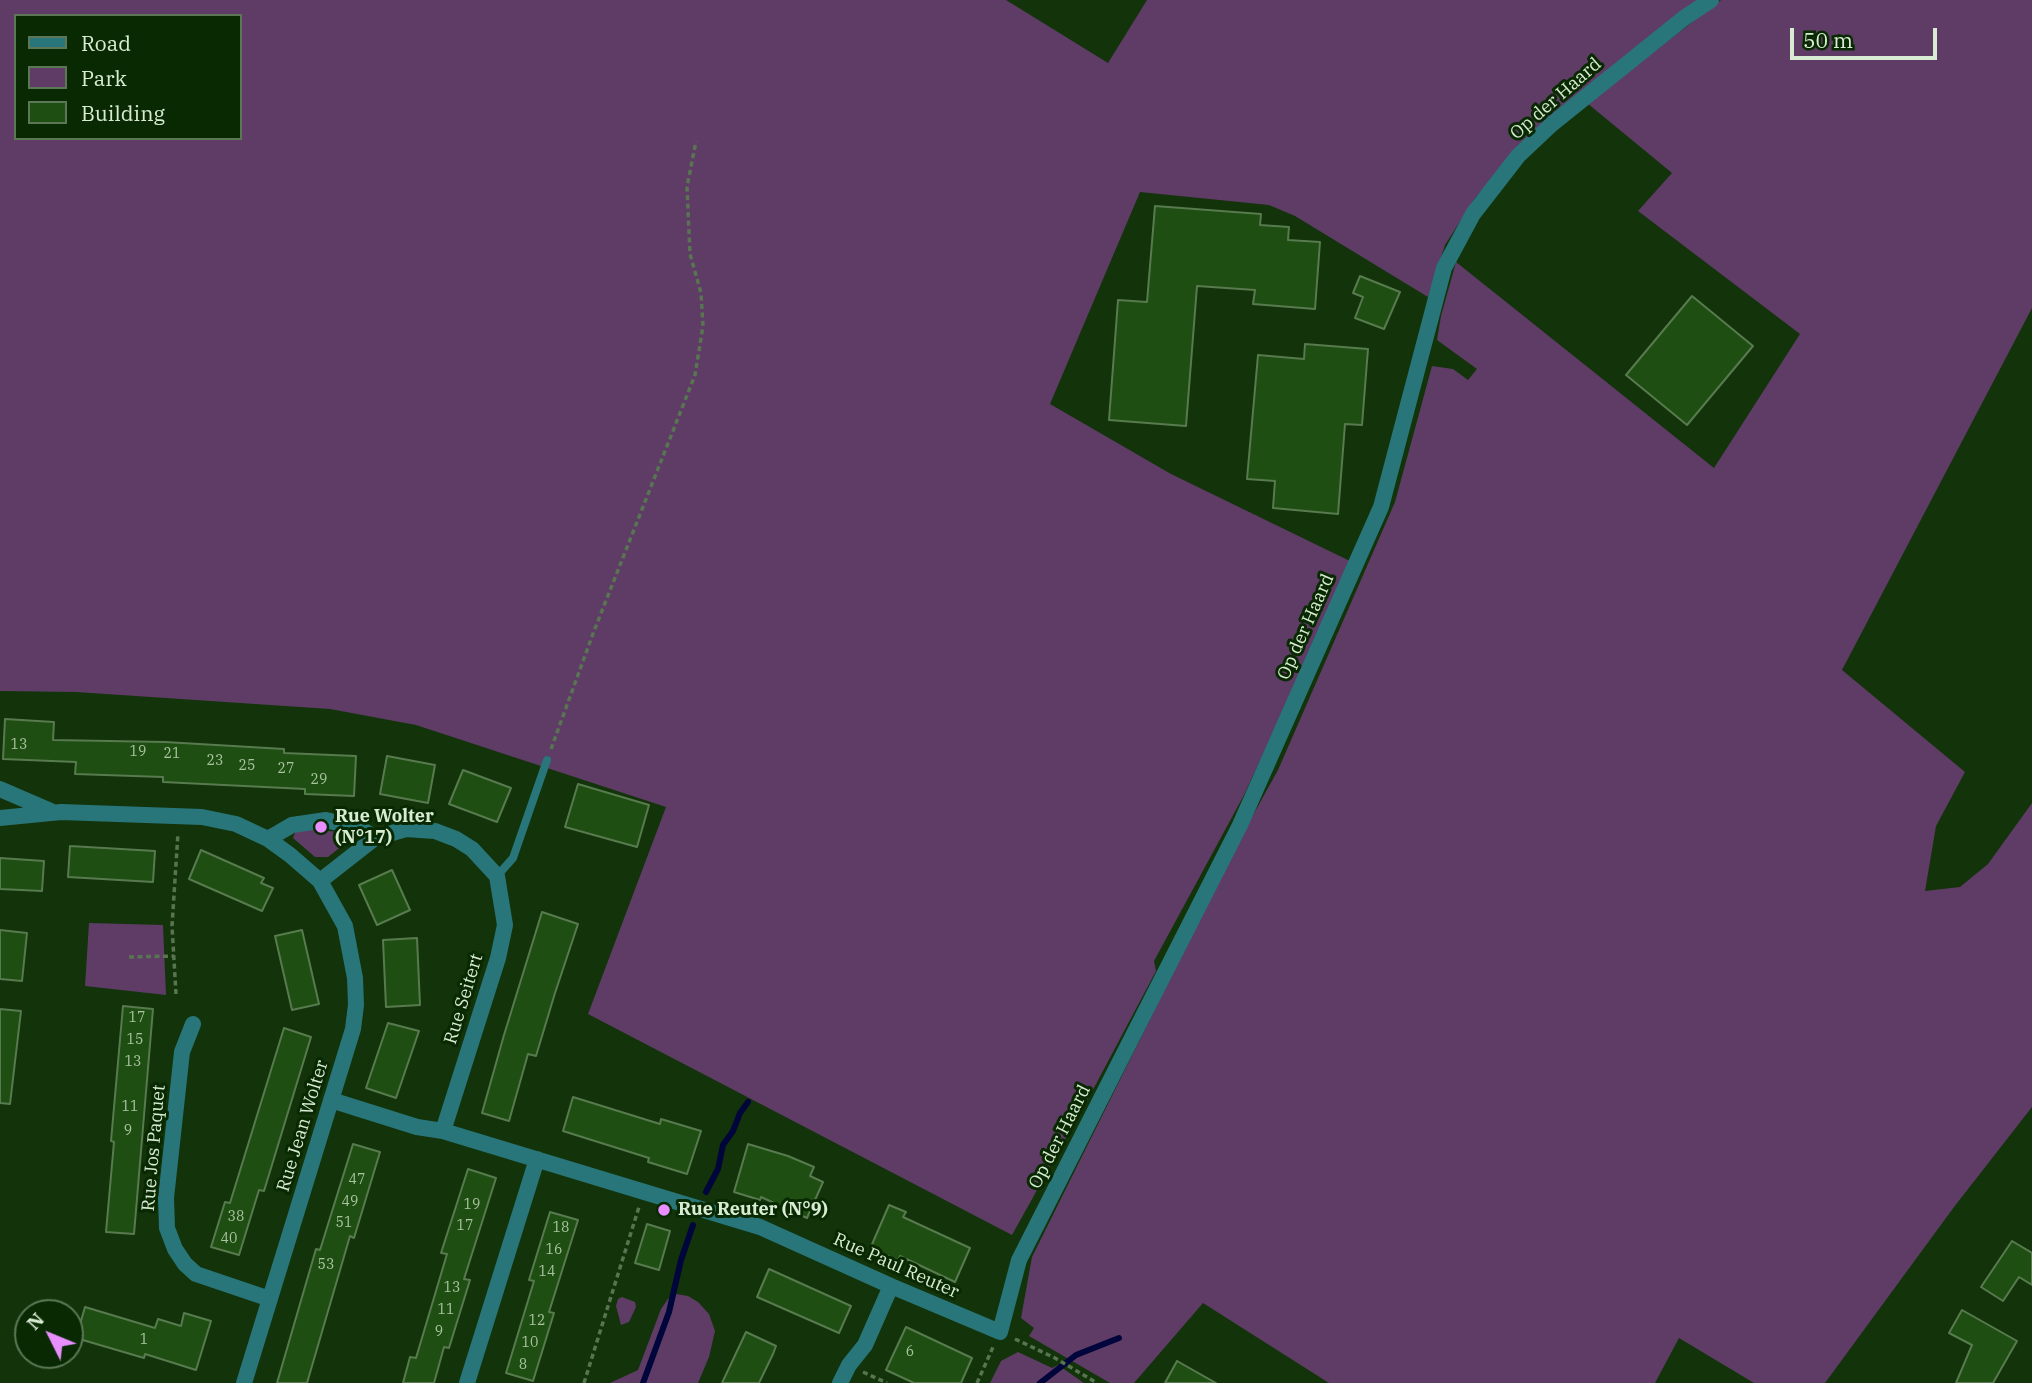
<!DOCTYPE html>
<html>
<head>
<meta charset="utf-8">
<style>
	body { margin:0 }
	#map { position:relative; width:2032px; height:1383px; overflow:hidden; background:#13330a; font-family:"IBM Plex Serif",serif }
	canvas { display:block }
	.legend { position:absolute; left:14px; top:14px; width:228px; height:126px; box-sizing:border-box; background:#082901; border:2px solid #5b7755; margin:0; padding:9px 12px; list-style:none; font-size:21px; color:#d8ebd3 }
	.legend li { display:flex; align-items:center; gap:14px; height:35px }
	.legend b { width:35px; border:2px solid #5b7755 }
	.north { position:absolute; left:14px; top:1299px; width:70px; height:70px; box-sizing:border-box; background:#082901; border:2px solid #5b7755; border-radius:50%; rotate:313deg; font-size:19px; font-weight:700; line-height:28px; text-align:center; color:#d8ebd3 }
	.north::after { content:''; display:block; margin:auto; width:24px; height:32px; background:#e98efe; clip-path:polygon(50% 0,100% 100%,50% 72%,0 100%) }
	.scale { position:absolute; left:1790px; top:28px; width:147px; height:32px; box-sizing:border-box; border:4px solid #d8ebd3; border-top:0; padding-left:9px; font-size:21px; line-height:24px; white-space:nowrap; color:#d8ebd3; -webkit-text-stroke:5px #082901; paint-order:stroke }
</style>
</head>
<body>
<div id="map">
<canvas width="2032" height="1383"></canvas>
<ul class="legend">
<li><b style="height:9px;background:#28767a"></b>Road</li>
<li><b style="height:19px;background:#5e3c66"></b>Park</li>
<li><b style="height:19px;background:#1e4e11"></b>Building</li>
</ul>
<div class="north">N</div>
<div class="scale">50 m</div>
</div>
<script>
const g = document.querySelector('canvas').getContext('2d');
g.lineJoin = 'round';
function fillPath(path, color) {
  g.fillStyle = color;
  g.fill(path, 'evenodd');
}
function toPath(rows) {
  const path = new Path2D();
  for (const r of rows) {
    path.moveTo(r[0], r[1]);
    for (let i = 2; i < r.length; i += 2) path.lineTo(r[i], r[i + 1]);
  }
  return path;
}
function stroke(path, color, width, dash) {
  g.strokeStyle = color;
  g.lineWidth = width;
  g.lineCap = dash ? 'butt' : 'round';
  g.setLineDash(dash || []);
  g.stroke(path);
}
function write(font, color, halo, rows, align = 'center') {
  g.font = font + ' "IBM Plex Serif",serif';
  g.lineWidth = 6;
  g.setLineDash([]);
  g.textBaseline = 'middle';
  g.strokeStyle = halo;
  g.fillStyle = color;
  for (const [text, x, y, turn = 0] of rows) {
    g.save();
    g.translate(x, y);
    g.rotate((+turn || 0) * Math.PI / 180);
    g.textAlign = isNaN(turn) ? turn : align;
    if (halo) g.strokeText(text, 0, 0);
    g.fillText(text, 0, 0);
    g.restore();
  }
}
fillPath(toPath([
	[0,0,1006,0,1108,63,1147,0,1701,0,1517,151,1475,198,1445,245,1428,297,1295,216,1269,205,1140,192,1050,404,1171,474,1352,562,1244,795,1154,961,1156,971,1096,1084,1012,1235,588,1014,666,807,416,725,330,709,76,692,0,691],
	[16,16,240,16,240,138,16,138],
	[1721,0,2032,0,2032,308,1842,670,1965,772,1936,826,1925,891,1960,887,1988,864,2032,803,2032,1107,1954,1207,1825,1383,1754,1383,1679,1338,1655,1383,1329,1383,1203,1303,1134,1383,1110,1383,1029,1336,1034,1328,1021,1318,1032,1257,1238,842,1278,770,1395,502,1432,366,1453,369,1468,380,1477,369,1437,340,1441,316,1456,262,1714,468,1800,334,1638,211,1672,173,1587,103],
	[296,830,315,830,341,832,347,838,347,842,328,857,315,857,293,838],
	[89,923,163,925,166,995,85,986],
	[676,1294,688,1296,698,1302,709,1314,715,1331,709,1357,698,1383,610,1383,638,1370,661,1309,668,1299],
	[622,1297,635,1302,636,1307,629,1322,621,1325,616,1306,618,1299],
	[1018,1352,1052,1368,1058,1365,1084,1383,990,1383,1001,1361]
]), '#5e3c66');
stroke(toPath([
	[706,1192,718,1169,723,1145,733,1131,740,1113,748,1102],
	[643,1383,669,1312,681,1260,693,1225],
	[1040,1383,1076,1355,1119,1338]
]), '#00053b', 6);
const building = toPath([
	[1155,206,1261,214,1260,225,1289,227,1288,240,1320,242,1315,309,1253,304,1255,290,1197,286,1186,426,1109,420,1118,300,1147,302,1155,206],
	[1360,276,1400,292,1384,329,1355,318,1363,297,1353,293,1360,276],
	[1692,296,1753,346,1687,425,1626,375,1692,296],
	[1305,344,1368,349,1362,425,1345,424,1338,514,1273,508,1275,481,1247,479,1258,355,1304,359,1305,344],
	[5,719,54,722,53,740,165,742,284,749,284,753,356,756,354,796,305,794,305,789,163,782,163,777,75,774,76,762,3,759,5,719],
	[387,756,435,765,428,803,380,794,387,756],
	[463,770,511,788,497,822,449,804,463,770],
	[578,784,649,805,637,847,565,827,578,784],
	[70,846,155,851,153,882,68,877,70,846],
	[201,850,264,878,261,883,273,888,262,911,189,879,201,850],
	[0,858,44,861,42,891,0,889,0,858],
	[392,870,410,910,377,925,359,885,392,870],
	[542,912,578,924,555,993,536,1056,528,1054,509,1121,482,1113,504,1035,542,912],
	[0,930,27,933,22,981,0,979,0,930],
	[302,930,319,1004,292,1010,275,936,302,930],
	[417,938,420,1005,386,1007,383,940,417,938],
	[123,1006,153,1009,134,1234,106,1232,114,1142,111,1141,123,1006],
	[0,1009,21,1011,10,1104,0,1103,0,1009],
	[388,1023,419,1031,396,1098,366,1088,388,1023],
	[284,1028,311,1037,264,1191,259,1190,239,1255,211,1247,225,1202,230,1203,284,1028],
	[573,1097,660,1124,661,1119,701,1131,687,1174,648,1162,649,1158,563,1131,573,1097],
	[353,1144,380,1152,354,1238,350,1236,307,1383,277,1383,316,1249,320,1250,353,1144],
	[748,1144,788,1156,814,1167,810,1176,823,1182,807,1218,761,1197,760,1200,734,1192,748,1144],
	[468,1169,496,1178,464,1279,470,1280,449,1348,444,1347,434,1383,403,1383,410,1357,416,1358,447,1254,441,1253,468,1169],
	[889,1205,906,1212,903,1217,970,1248,955,1282,900,1256,898,1260,870,1249,889,1205],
	[550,1212,578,1220,549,1312,554,1313,533,1381,506,1373,534,1281,529,1280,550,1212],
	[647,1224,670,1231,659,1270,635,1263,647,1224],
	[2012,1241,2032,1253,2032,1285,2019,1277,2003,1301,1981,1287,2012,1241],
	[769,1269,851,1306,839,1333,757,1297,769,1269],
	[85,1307,155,1328,158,1319,181,1326,184,1313,211,1321,196,1370,145,1354,144,1358,76,1338,85,1307],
	[1962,1310,2017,1341,1993,1383,1956,1383,1972,1345,1949,1333,1962,1310],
	[906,1327,972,1358,961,1383,914,1383,886,1370,906,1327],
	[746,1332,776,1346,773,1354,759,1383,722,1383,746,1332],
	[1177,1361,1216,1383,1165,1383,1177,1361]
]);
fillPath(building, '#1e4e11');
stroke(building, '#587a4f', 2);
stroke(toPath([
	[551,749,594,631,695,375,703,326,701,293,690,254,687,187,696,141],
	[129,957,174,956],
	[176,994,172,926,178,833],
	[1015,1339,1055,1358,1097,1383],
	[863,1372,887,1383],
	[584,1383,639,1207],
	[977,1383,993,1347]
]), '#597451', 3.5, [5, 3.5]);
stroke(toPath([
	[497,876,513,858,547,760]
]), '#28767a', 8);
stroke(toPath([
	[0,789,51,811],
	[0,818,61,812,202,817,236,824,268,839,290,855,320,881,345,926,355,978,356,1005,353,1029,244,1383],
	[268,839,292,825,326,820,361,829,375,838],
	[320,881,375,838,406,829,435,831,456,839,472,849,497,876,505,925,498,958,443,1131],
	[193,1024,182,1052,166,1198,167,1228,175,1249,185,1264,196,1274,270,1299],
	[331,1100,417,1127,443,1131,760,1227,891,1286,1000,1332,1019,1260,1240,825,1381,507,1444,268,1473,214,1518,156,1552,124,1684,18,1711,0],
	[467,1383,537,1159],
	[840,1383,849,1365,865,1345,891,1286]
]), '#28767a', 16);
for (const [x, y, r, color] of [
	[321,827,7,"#e98efe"],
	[664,1210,7,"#e98efe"]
]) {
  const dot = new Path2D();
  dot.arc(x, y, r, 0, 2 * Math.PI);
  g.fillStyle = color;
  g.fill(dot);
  stroke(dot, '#082901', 2.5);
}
write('14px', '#aac4a2', null, [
	["13",19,745],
	["19",138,752],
	["21",172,754],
	["23",215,761],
	["25",247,766],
	["27",286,769],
	["29",319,780],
	["17",137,1018],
	["15",135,1040],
	["13",133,1062],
	["11",130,1107],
	["9",128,1131],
	["47",357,1180],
	["49",350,1202],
	["19",472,1205],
	["38",236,1217],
	["51",344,1223],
	["17",465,1226],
	["18",561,1228],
	["40",229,1239],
	["16",554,1250],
	["53",326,1265],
	["14",547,1272],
	["13",452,1288],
	["11",446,1310],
	["12",537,1321],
	["9",439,1332],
	["1",144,1340],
	["10",530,1343],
	["6",910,1352],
	["8",523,1365]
]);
write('18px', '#d8ebd3', '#082901', [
	["Op der Haard",1556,99,-41],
	["Op der Haard",1306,627,-66],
	["Rue Seitert",464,999,-73],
	["Rue Jean Wolter",303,1126,-73],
	["Op der Haard",1060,1137,-63],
	["Rue Jos Paquet",154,1148,-85],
	["Rue Paul Reuter",896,1266,24]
]);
write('bold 18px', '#d8ebd3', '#082901', [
	["Rue Wolter",335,817],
	["(N°17)",335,838],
	["Rue Reuter (N°9)",678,1210]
], 'left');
</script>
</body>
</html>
